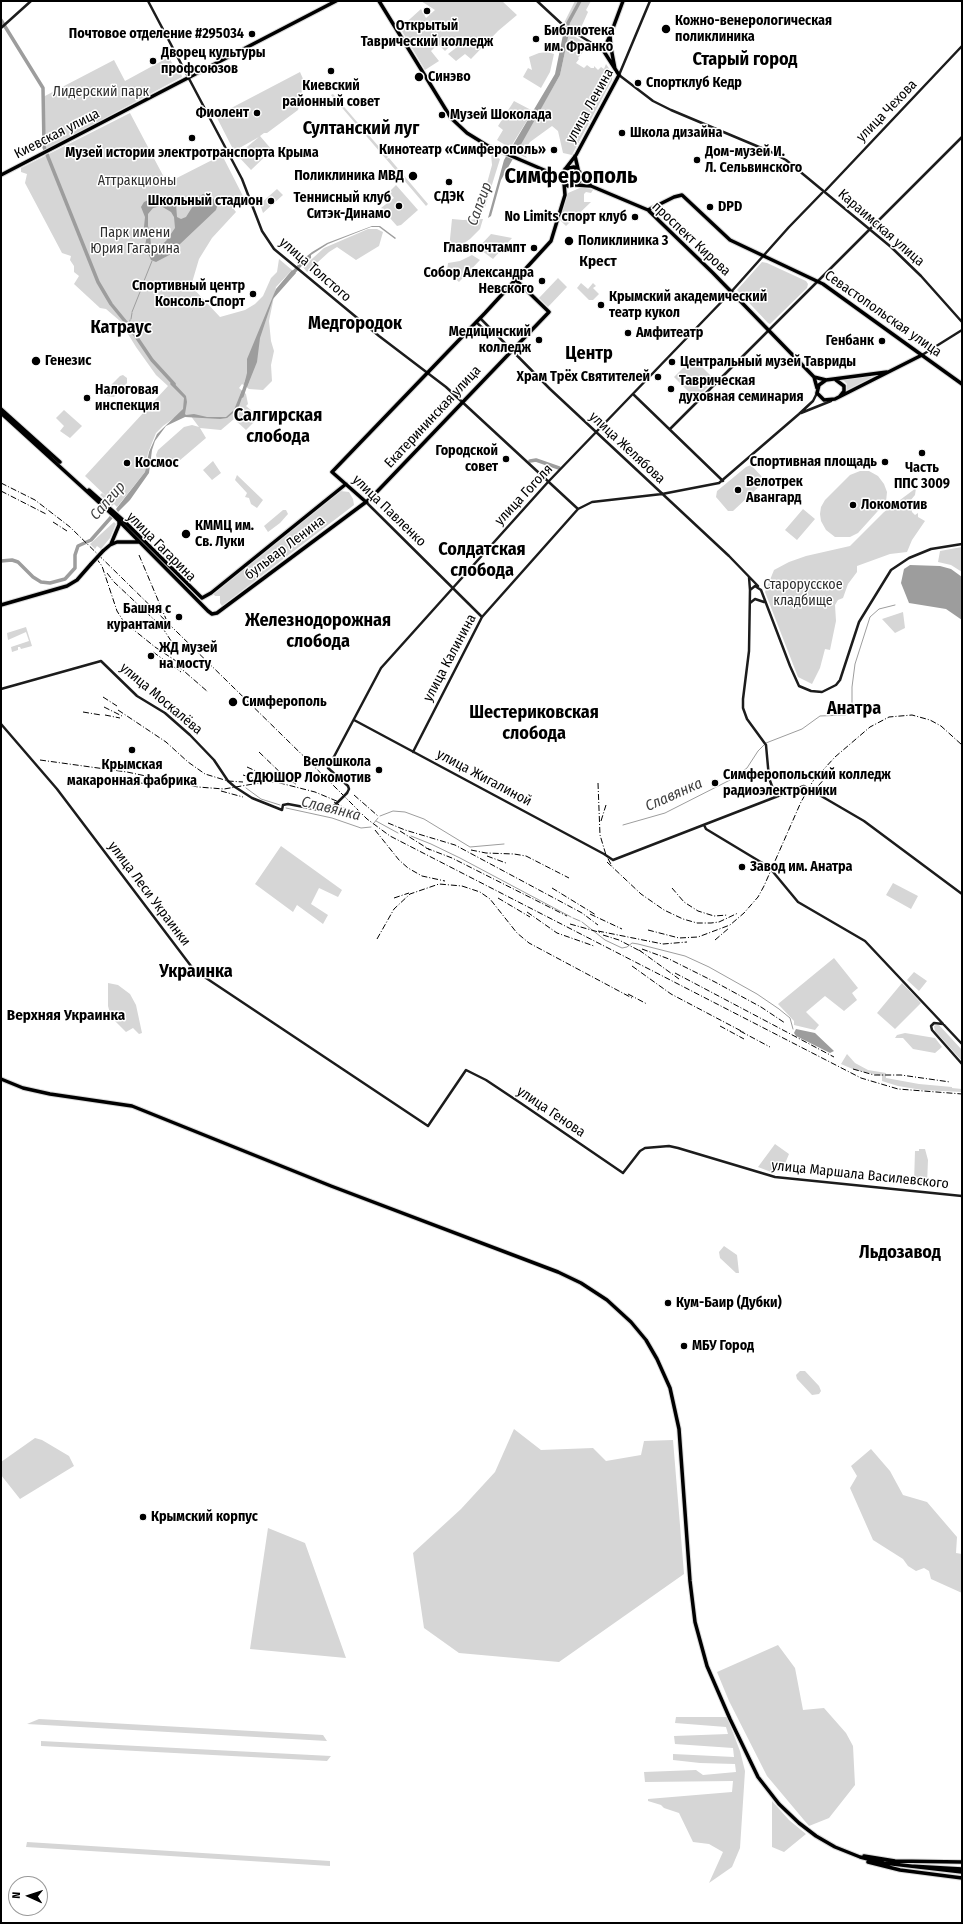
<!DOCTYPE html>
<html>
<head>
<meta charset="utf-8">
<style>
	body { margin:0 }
	#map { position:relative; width:963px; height:1924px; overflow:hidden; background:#fff; font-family:"Fira Sans Condensed",sans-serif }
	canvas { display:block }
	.frame { position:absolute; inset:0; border:2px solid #000; pointer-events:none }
	.north { position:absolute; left:8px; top:1876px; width:40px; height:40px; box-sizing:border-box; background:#fff; border:1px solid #999; border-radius:50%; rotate:273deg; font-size:11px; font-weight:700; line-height:16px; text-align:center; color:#000 }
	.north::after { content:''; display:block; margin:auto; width:14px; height:18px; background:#000; clip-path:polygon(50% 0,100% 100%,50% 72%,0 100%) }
</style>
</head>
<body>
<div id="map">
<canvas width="963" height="1924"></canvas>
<div class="frame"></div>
<div class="north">N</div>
</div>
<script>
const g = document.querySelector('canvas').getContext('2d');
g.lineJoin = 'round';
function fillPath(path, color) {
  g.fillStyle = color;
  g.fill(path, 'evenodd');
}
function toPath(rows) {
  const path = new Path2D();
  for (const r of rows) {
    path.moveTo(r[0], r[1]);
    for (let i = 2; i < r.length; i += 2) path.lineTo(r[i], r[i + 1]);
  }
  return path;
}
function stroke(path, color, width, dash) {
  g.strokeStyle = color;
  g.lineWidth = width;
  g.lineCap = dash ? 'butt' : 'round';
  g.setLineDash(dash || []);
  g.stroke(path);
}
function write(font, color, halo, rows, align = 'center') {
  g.font = font + ' "Fira Sans Condensed",sans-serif';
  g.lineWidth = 3;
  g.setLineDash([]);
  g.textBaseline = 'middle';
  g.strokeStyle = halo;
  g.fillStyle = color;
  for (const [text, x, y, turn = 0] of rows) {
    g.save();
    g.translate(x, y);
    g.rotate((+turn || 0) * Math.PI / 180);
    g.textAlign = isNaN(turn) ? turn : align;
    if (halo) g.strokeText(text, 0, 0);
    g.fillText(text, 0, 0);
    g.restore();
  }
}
fillPath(toPath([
	[421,1,502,1,517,15,498,31,471,59,465,54,456,61,448,54,457,47,454,42,445,51,438,44,431,51,439,61,425,70,400,28,421,9,426,18,435,10],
	[575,1,591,1,586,10,588,12,579,32,564,23],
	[569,33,589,45,578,58,579,59,576,63,584,68,587,65,591,68,594,68,594,66,598,70,601,67,604,69,606,64,612,73,612,80,572,155,563,153,558,131,552,126,530,142,523,153,527,158,515,153,560,75],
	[547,52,554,54,550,72,541,88,523,77,528,68,532,70,529,57,539,53],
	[169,57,176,71,181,73,182,77,45,150,43,97,114,60,125,81],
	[300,72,304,81,298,110,267,133,264,133,260,136,272,150,251,170,237,155,259,137,234,151,216,116],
	[333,94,358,123,388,157,386,159,331,95],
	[514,101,533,111,510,148,497,140,503,130,498,126],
	[130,113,167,183,222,155,245,200,242,203,237,202,232,207,236,212,212,238,199,259,191,286,220,317,245,310,255,304,263,296,271,278,277,272,279,259,292,270,276,287,269,321,271,341,274,351,271,365,272,381,263,390,249,389,242,384,239,388,246,394,248,404,246,406,258,416,258,418,246,430,234,419,221,430,200,428,206,438,172,467,167,468,158,463,156,455,158,450,184,427,192,425,199,427,190,415,174,418,163,426,156,433,148,453,145,472,117,507,114,504,112,506,100,495,102,493,107,497,85,476,168,386,156,375,136,347,120,321,106,309,100,308,74,284,79,276,74,272,74,266,70,260,71,256,62,253,25,183,27,174,21,172,21,168],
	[491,154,500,159,485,207,482,208,481,205,492,165],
	[389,158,428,204,426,206,386,159],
	[396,185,418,210,401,225,397,226,381,208,394,198,389,192],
	[582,187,593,190,591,193,586,192,584,194,584,202,591,202,566,226,560,220,568,193],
	[277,189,283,195,263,213,260,204],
	[452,219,463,220,483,219,480,229,470,239,460,246,449,249],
	[368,229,377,229,383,232,379,246,356,260,337,247,329,252,307,272,303,267,324,248],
	[491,234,512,238,493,259,478,248],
	[472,255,480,260,459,282,447,271,448,263,460,261],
	[762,262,767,263,806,281,808,284,807,288,770,324,768,323,737,290],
	[558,278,567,287,548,307,539,298],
	[581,283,588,289,593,283,596,286,593,288,599,294,593,300,589,300,577,288],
	[693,358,715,380,696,399,674,377],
	[123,375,127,378,127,383,114,397,107,396,106,390,120,376],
	[871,376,871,378,847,390,847,384,843,380],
	[64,410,82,426,70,438,60,431,64,426,56,418],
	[213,461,221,473,212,480,203,470],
	[751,465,764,479,763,483,733,511,728,511,716,497,717,491,746,467],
	[860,471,869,471,878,476,884,484,887,492,886,502,858,533,850,537,835,537,826,530,821,521,820,514,821,507,825,500,850,475],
	[237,475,263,500,257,508,251,504,249,498,245,497,247,493,235,480],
	[916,488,915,495,910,501,912,512,915,515,918,513,918,517,925,521,912,540,907,552,890,554,857,566,857,572,848,584,843,598,838,600,835,605,836,621,830,650,825,649,820,668,812,684,798,677,765,592,774,570,789,562,806,556,850,546,884,512],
	[340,491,349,492,353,499,354,505,222,606,220,603,220,596,215,596,213,593],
	[803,509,815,519,797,540,785,530],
	[283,510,286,510,288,514,280,523,268,532,264,526],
	[114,522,116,524,110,538,101,549,97,546,95,549,90,544],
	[962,547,962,572,951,565,938,562,940,551],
	[903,612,905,628,895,633,882,619],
	[26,627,32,646,21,649,20,647,18,647,18,650,12,652,11,647,29,641,26,632,8,640,7,633],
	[281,846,342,890,338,897,319,888,311,904,328,915,323,924,297,905,293,912,255,884],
	[893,883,918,896,911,909,886,895],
	[834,958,858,988,852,993,857,1000,844,1011,825,996,806,1012,819,1025,815,1030,794,1025,794,1021,778,1004],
	[914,972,927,981,919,991,907,980],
	[108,983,118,985,130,994,136,1005,142,1033,139,1034,133,1028,126,1032,111,1017,108,1006],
	[902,983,921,1003,895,1029,877,1013],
	[936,1025,939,1025,962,1050,962,1061,935,1031,934,1026],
	[905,1033,935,1038,942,1047,935,1053,913,1049,903,1038,895,1038,897,1035],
	[847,1054,855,1063,868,1070,886,1073,886,1078,919,1084,952,1087,952,1088,962,1089,962,1092,922,1090,898,1086,882,1081,882,1076,855,1070,841,1064],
	[775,1144,789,1154,784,1166,773,1166,771,1172,758,1167],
	[919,1149,925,1149,928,1160,927,1184,914,1183,915,1151,919,1151],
	[724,1246,737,1255,739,1273,736,1273,720,1258,719,1252],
	[800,1371,805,1371,819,1386,821,1391,819,1394,812,1395,797,1379,796,1375],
	[514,1429,541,1450,593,1448,606,1461,641,1455,644,1441,673,1440,684,1574,559,1662,459,1653,424,1628,413,1553,461,1509,495,1472],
	[35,1438,42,1440,69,1456,74,1466,20,1499,1,1475,1,1462],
	[871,1449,890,1471,903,1495,927,1502,957,1537,956,1553,962,1554,962,1593,931,1579,929,1571,924,1568,916,1571,908,1566,903,1559,873,1540,850,1488,857,1476,851,1466],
	[268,1528,305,1543,346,1658,250,1649],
	[778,1645,795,1668,803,1710,824,1708,846,1733,853,1746,855,1785,829,1818,809,1826,767,1776,729,1701,717,1672],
	[676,1717,727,1717,740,1751,745,1771,740,1848,732,1867,709,1883,723,1852,709,1844,693,1842,679,1813,664,1808,661,1805,648,1801,648,1799,732,1792,733,1781,645,1782,644,1772,696,1770,703,1775,736,1772,735,1764,700,1763,673,1760,673,1754,734,1757,733,1748,675,1744,674,1736,728,1734,726,1727,675,1723],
	[39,1719,323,1735,327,1741,27,1724],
	[41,1741,331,1756,327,1761,41,1746],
	[772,1801,789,1820,806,1834,784,1852,772,1847],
	[27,1842,330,1861,330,1866,26,1847]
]), '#d6d6d6');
fillPath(toPath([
	[564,30,569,33,560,75,501,180,491,216,488,218,504,160,555,74],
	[203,194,211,197,218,203,216,210,179,245,173,253,156,262,151,260,145,246,147,235,144,227,145,217,141,207,144,202,155,197,171,201,176,204,177,217,181,219,186,217,198,198],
	[161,206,171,212,174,217,175,228,166,241,160,246,153,247,151,245,150,234,148,226,148,214,153,208],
	[372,226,380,226,396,238,395,239,379,227,371,227,328,244,311,255,311,258,300,267,297,264,312,252,327,243],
	[292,270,296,273,273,299,260,338,257,362,247,387,244,385,247,373,247,359,276,289],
	[172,381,186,396,187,402,185,414,186,415,194,414,207,417,226,417,234,410,242,390,244,392,238,409,227,418,220,419,185,417,166,426,155,441,152,450,149,473,130,500,118,512,116,509,145,472,149,452,157,434,183,409,184,398,170,384],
	[910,565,940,566,951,569,962,577,962,620,946,609,909,603,901,583,904,569],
	[796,1029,815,1033,834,1051,830,1053,796,1036,794,1033]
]), '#9d9d9d');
stroke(toPath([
	[142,286,152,261],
	[132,312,142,287],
	[131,319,132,313],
	[129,326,130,320],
	[766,743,802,729,820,716,846,715,850,710,852,705,852,687,855,664,870,617,879,609,895,605],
	[246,788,261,799,280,805],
	[286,808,332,818,361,828,371,827],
	[380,816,393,811,405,812,424,819,470,847,504,844],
	[376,821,398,833],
	[374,823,378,818],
	[623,825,665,813,732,779,747,768,758,751,764,745],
	[411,836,431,844,460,858,571,917],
	[573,918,580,921],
	[582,922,605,940,622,948,627,947,632,943,638,944,685,956,709,967,757,994,779,1009,790,1018,793,1029]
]), '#9d9d9d', 1);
stroke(toPath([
	[1,20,43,88,44,147,98,282,111,304,129,326,152,360,174,384],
	[566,35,568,23,580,1],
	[292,274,302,263],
	[242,396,247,381],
	[530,461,536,460,559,468],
	[1,561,12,560,18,562,33,577,41,582,50,583,65,579,75,568,75,555,78,546,91,540,114,514]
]), '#9d9d9d', 3.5);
const primary = toPath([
	[379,1,451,118,467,133,488,146,551,173,562,180],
	[615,69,611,48,610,36,623,1],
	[575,156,578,169],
	[566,168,576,155,619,75,603,50,610,36],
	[580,173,580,181,575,185,568,186,562,180,562,175,565,169,574,167,578,170,591,186],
	[1,175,336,1],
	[576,185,591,186,648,210,713,273,814,377,826,380],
	[648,210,674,197,682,195,730,240,823,284,962,384],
	[887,372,826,380,819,385,817,393,824,400,835,399,922,355],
	[814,377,817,388],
	[836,380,844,386,844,391,840,396],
	[1,409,60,462],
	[1,413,115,517,208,611,212,614,217,613,370,499,549,312,516,280],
	[89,490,123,520,202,598,211,593,346,484],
	[366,502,332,472,485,313,551,241,565,195,564,183],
	[111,544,119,525,119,520],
	[103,551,110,545,117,542,139,542],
	[1,605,67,586,77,580,91,564],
	[1,1079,23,1088,50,1094,132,1106,331,1186,558,1272,581,1283,607,1300,631,1322,646,1340,657,1359,670,1388,679,1429,690,1581,695,1622,707,1666,730,1719,758,1777,779,1804,799,1823,816,1836,835,1847,860,1857,884,1863,962,1872],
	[864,1856,895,1861,962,1862],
	[868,1862,900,1870,962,1878],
	[910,1866,962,1869]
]);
stroke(primary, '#dbdbdb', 5.5);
stroke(toPath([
	[148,1,242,179,262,231,274,249,379,336,446,387,578,509],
	[537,1,564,26,603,50],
	[650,1,619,75,653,101,671,110,771,152,786,160,891,247,921,276,962,322],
	[1,28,31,1],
	[826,190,962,46],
	[480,318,550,389,729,556,758,586],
	[476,322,489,334,494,334],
	[922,355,962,330],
	[634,395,723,481],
	[801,413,831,401],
	[670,429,962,137],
	[366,502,482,617],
	[749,577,750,590],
	[750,603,755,599,764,602],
	[1,689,101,661,137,696,165,713,190,735,214,760,228,781,235,787,252,798,282,810,283,805,288,804,325,811,329,810,333,807],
	[354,720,604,854,613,860,804,786,864,821,962,894],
	[1,724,57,789,194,970,428,1126,466,1070,486,1080,522,1104,623,1173,640,1151,645,1148,669,1146,678,1148,775,1177,962,1196],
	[413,752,482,617,578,509,592,502,662,494,719,483,799,414,813,401,817,393],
	[347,793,349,789,348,786,328,768,381,668,548,482,731,292,789,227,822,193],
	[776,797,769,778,766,745,747,719,743,708,743,699,749,651,750,590,755,586,761,590,790,666,799,686,811,691,822,692,836,685,840,680,859,622,891,570,909,558,931,549,962,544],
	[704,825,706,829,769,867,798,902,865,941,962,1044],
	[943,1024,934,1023,931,1026,932,1030,962,1064]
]), '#1c1c1c', 2.5);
stroke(primary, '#000', 3.5);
stroke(toPath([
	[1,483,35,500,70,527,337,789,367,819,390,836,861,1078,898,1089,962,1094],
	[1,491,46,514],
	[53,522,67,531],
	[139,555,166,619],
	[96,558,102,566,117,611,124,622,155,647,185,667],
	[107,573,114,582,162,627,177,650],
	[153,652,181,672],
	[177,665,208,692],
	[103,697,117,706],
	[104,707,122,716],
	[118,710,166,742,188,762,205,774,228,781,243,782],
	[83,712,101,715],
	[105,715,120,718],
	[259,752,287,779,296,784],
	[40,760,127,772,198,787,224,789,259,783,276,782,315,792,339,802],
	[247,767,278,781],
	[243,775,262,781],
	[139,783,169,785],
	[598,783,600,835,606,855,612,866],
	[221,791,243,797],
	[811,794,835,767],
	[354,795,378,816],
	[334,802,360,817],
	[601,821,606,805],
	[388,823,405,830,455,845,582,913,598,925],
	[375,830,399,860,408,868,422,876,445,881],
	[400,831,430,850],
	[426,848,452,858,567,916],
	[471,850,486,853,514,854,526,856,569,878],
	[487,856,506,863],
	[607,862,641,894,664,910,683,919,697,923,711,923,719,922,738,913],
	[552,888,596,915],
	[672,888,684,902,698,911,714,916,728,915],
	[394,898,409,893],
	[498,898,530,917],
	[527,912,557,933,594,946],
	[590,914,622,929],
	[570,924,602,933],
	[648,930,679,938,698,937,730,925,744,913,758,897,764,886,801,802,813,781,835,757,870,727,889,717,912,715,930,720,941,726,962,745],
	[598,931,663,944,687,942],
	[603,935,619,940,642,952],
	[377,939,394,909,410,894,439,884,462,886,480,892,490,899,517,933,529,943,632,998],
	[715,940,729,928],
	[642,949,669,959,715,982,761,1007,785,1023],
	[639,950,679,979],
	[632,966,671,994,745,1033],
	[675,973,834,1057],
	[628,994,647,1004],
	[720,1026,744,1039],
	[740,1031,770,1047],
	[853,1069,874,1075,901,1075,950,1082]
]), '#000', 1, [6, 2, 1, 2]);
const primaryBridge = toPath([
	[91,564,103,551]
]);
stroke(primaryBridge, '#dbdbdb', 5.5, []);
stroke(toPath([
	[333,807,347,793]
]), '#1c1c1c', 2.5);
stroke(primaryBridge, '#000', 3.5);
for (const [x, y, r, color] of [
	[427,11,4,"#000"],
	[666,29,5,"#000"],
	[252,34,4,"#000"],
	[536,39,4,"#000"],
	[153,61,4,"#000"],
	[331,71,4,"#000"],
	[419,77,5,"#000"],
	[638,83,4,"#000"],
	[257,113,4,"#000"],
	[442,115,4,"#000"],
	[622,133,4,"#000"],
	[192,138,4,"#000"],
	[554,150,4,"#000"],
	[697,160,4,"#000"],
	[413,176,5,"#000"],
	[449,182,4,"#000"],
	[271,201,4,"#000"],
	[399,206,4,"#000"],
	[710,207,4,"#000"],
	[635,217,4,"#000"],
	[569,241,5,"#000"],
	[534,248,4,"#000"],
	[542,281,4,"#000"],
	[253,294,4,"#000"],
	[601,305,4,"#000"],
	[628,333,4,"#000"],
	[539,340,4,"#000"],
	[882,341,4,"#000"],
	[36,361,5,"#000"],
	[672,362,4,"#000"],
	[658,377,4,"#000"],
	[671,389,4,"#000"],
	[87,398,4,"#000"],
	[922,453,4,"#000"],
	[506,459,4,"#000"],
	[885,462,4,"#000"],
	[127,463,4,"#000"],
	[738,490,4,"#000"],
	[853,505,4,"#000"],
	[186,534,5,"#000"],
	[179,617,4,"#000"],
	[151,656,4,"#000"],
	[233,702,5,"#000"],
	[132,750,4,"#000"],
	[379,770,4,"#000"],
	[715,783,4,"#000"],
	[742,867,4,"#000"],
	[668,1303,4,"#000"],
	[684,1346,4,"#000"],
	[143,1517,4,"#000"]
]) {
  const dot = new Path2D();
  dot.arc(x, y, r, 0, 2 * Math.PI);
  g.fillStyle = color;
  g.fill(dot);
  stroke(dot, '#fff', 1.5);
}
write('bold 14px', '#000', '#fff', [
	["Кожно-венерологическая",675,21],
	["поликлиника",675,37],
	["Открытый",427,26,"center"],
	["Таврический колледж",427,42,"center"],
	["Библиотека",544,31],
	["им. Франко",544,47],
	["Почтовое отделение #295034",244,34,"right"],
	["Дворец культуры",161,53],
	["профсоюзов",161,69],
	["Синэво",428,77],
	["Спортклуб Кедр",646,83],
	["Киевский",331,86,"center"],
	["районный совет",331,102,"center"],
	["Фиолент",249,113,"right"],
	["Музей Шоколада",450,115],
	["Школа дизайна",630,133],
	["Кинотеатр «Симферополь»",546,150,"right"],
	["Дом-музей И.",705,152],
	["Л. Сельвинского",705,168],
	["Музей истории электротранспорта Крыма",192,153,"center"],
	["Поликлиника МВД",404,176,"right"],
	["СДЭК",449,197,"center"],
	["Теннисный клуб",391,198,"right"],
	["Ситэк-Динамо",391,214,"right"],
	["Школьный стадион",263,201,"right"],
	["DPD",718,207],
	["No Limits спорт клуб",627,217,"right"],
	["Поликлиника 3",578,241],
	["Главпочтампт",526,248,"right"],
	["Собор Александра",534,273,"right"],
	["Невского",534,289,"right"],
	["Спортивный центр",245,286,"right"],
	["Консоль-Спорт",245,302,"right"],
	["Крымский академический",609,297],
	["театр кукол",609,313],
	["Медицинский",531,332,"right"],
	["колледж",531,348,"right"],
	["Амфитеатр",636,333],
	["Генбанк",874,341,"right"],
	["Генезис",45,361],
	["Центральный музей Тавриды",680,362],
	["Храм Трёх Святителей",650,377,"right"],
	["Таврическая",679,381],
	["духовная семинария",679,397],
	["Налоговая",95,390],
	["инспекция",95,406],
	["Городской",498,451,"right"],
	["совет",498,467,"right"],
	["Спортивная площадь",877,462,"right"],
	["Космос",135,463],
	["Часть",922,468,"center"],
	["ППС 3009",922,484,"center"],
	["Велотрек",746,482],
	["Авангард",746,498],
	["Локомотив",861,505],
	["КММЦ им.",195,526],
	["Св. Луки",195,542],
	["Башня с",171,609,"right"],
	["курантами",171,625,"right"],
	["ЖД музей",159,648],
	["на мосту",159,664],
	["Симферополь",242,702],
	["Велошкола",371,762,"right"],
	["СДЮШОР Локомотив",371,778,"right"],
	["Крымская",132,765,"center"],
	["макаронная фабрика",132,781,"center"],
	["Симферопольский колледж",723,775],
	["радиоэлектроники",723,791],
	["Завод им. Анатра",750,867],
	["Кум-Баир (Дубки)",676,1303],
	["МБУ Город",692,1346],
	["Крымский корпус",151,1517]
], 'left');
write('14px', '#2d2d2d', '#fff', [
	["Лидерский парк",101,92],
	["Аттракционы",137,181],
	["Парк имени",135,233],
	["Юрия Гагарина",135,249],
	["Старорусское",803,585],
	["кладбище",803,601]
]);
write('14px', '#000', '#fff', [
	["улица Ленина",590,106,-61],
	["улица Чехова",887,111,-46],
	["Киевская улица",57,134,-27],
	["Караимская улица",881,228,41],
	["проспект Кирова",691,239,43],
	["улица Толстого",315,270,41],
	["Севастопольская улица",883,314,35],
	["Екатерининская улица",433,417,-47],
	["улица Желябова",627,448,43],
	["улица Гоголя",524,495,-47],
	["улица Павленко",389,511,44],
	["улица Гагарина",161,547,45],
	["бульвар Ленина",285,548,-37],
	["улица Калинина",450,658,-62],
	["улица Москалёва",161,699,40],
	["улица Жигалиной",484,778,28],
	["улица Леси Украинки",149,894,53],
	["улица Генова",551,1112,34],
	["улица Маршала Василевского",860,1175,6]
]);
write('italic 15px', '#3e3e3e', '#fff', [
	["Салгир",480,204,-70],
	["Салгир",108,501,-49],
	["Славянка",674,795,-24],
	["Славянка",331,809,14]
]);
write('bold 15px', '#000', '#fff', [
	["Крест",598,262],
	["Верхняя Украинка",66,1016]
]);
write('bold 18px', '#000', '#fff', [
	["Старый город",745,60],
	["Султанский луг",361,129],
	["Медгородок",355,324],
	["Катраус",121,328],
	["Центр",589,354],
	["Салгирская",278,416],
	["слобода",278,437],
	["Солдатская",482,550],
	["слобода",482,571],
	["Железнодорожная",318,621],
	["слобода",318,642],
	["Анатра",854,709],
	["Шестериковская",534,713],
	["слобода",534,734],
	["Украинка",196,972],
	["Льдозавод",900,1253]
]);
write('bold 22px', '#000', '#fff', [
	["Симферополь",571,177]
]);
</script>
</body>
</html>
